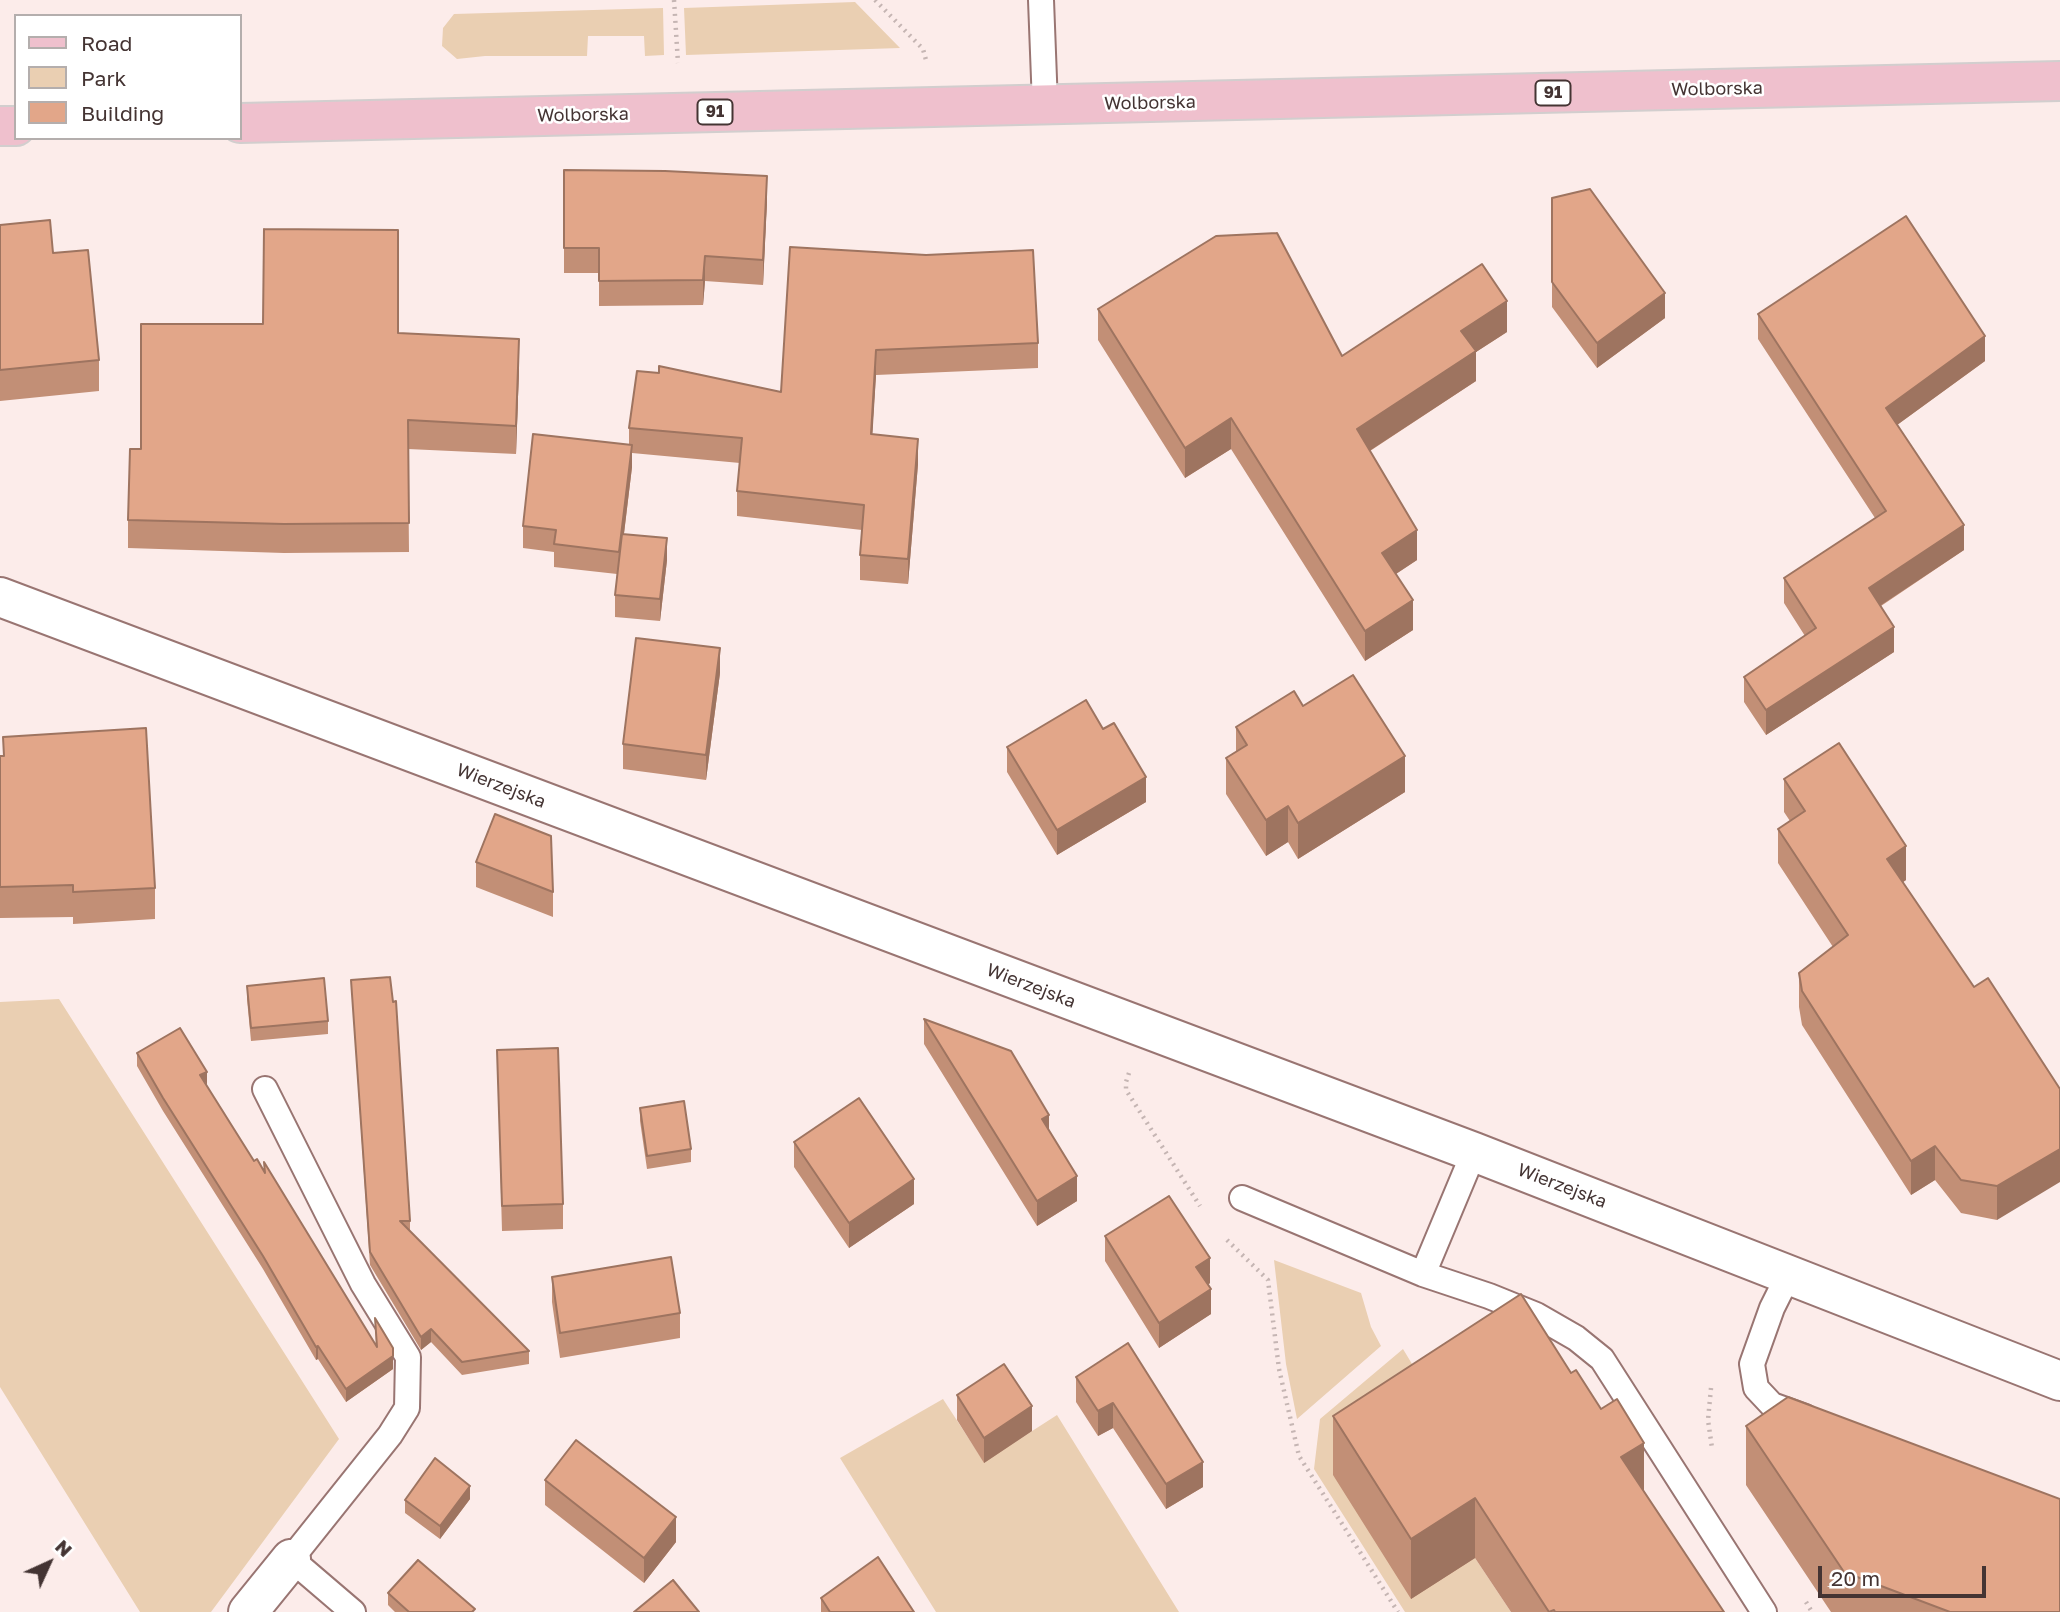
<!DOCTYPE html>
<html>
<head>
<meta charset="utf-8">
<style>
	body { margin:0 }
	#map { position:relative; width:2060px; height:1612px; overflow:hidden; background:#fcecea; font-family:"Golos Text",sans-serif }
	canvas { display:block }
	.legend { position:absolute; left:14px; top:14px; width:228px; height:126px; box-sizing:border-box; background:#fff; border:2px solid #b4aead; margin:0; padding:9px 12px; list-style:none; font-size:21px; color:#443433 }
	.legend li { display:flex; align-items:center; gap:14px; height:35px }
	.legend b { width:35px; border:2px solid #b4aead }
	.north { position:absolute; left:14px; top:1528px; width:70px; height:70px; -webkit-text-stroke:5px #fff; paint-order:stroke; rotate:45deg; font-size:19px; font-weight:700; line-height:28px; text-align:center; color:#443433 }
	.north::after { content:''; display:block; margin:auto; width:24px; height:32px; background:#443433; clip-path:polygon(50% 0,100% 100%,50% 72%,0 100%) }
	.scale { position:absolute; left:1818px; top:1566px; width:168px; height:32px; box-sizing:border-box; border:4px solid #443433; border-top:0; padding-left:9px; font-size:21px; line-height:24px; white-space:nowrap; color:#443433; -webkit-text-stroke:5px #fff; paint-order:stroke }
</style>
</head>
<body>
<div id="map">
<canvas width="2060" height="1612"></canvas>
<ul class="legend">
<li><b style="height:9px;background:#efc0cd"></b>Road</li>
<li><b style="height:19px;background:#eacfb2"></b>Park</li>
<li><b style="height:19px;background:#e2a689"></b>Building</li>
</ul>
<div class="north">N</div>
<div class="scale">20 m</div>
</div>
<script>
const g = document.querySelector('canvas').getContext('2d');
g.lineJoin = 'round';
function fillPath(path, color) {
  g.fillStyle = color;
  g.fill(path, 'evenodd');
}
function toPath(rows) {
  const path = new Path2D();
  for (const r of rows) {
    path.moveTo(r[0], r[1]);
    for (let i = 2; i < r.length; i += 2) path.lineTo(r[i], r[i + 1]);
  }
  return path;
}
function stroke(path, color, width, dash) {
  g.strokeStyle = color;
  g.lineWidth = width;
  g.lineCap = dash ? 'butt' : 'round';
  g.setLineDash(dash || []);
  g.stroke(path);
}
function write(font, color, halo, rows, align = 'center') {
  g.font = font + ' "Golos Text",sans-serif';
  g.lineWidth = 5;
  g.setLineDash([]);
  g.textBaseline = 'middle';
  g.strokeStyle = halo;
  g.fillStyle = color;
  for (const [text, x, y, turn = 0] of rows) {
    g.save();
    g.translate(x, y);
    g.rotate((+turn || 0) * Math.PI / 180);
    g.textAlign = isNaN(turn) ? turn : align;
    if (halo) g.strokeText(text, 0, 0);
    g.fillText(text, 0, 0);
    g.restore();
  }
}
fillPath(toPath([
	[855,2,900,48,686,55,684,8],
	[663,8,664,55,645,56,644,36,588,36,587,56,485,56,457,59,442,46,443,28,454,14],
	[59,999,339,1439,211,1612,140,1612,0,1387,0,1002],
	[1274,1260,1361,1293,1371,1327,1381,1346,1297,1419,1286,1364],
	[1403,1349,1438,1407,1475,1558,1511,1612,1405,1612,1314,1469,1320,1419],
	[943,1399,984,1462,1057,1415,1179,1612,936,1612,840,1458]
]), '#eacfb2');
const service = toPath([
	[1041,0,1045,105],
	[265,1089,363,1284,408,1357,407,1408,390,1435,291,1559,353,1612],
	[1242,1198,1423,1274,1489,1296,1536,1315,1576,1338,1602,1359,1764,1612],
	[1423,1274,1474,1152],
	[1788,1276,1772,1308,1752,1364,1756,1388,1772,1405,1805,1417]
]);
const minor = toPath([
	[248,1612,291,1559]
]);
const tertiary = toPath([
	[0,597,1474,1152,2060,1381]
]);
const primary = toPath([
	[240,123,2060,81],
	[0,126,16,126]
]);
stroke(service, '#997572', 28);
stroke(minor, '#997572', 42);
stroke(tertiary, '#997572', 42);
stroke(primary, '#d2cece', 42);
stroke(toPath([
	[674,0,678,63],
	[875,0,923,49,926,60],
	[1129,1073,1126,1082,1126,1090,1200,1206],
	[1227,1240,1268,1280,1279,1369,1299,1456,1398,1612],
	[1711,1388,1708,1420,1712,1448],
	[1806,1602,1812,1612]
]), '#c5b5b3', 4.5, [2, 5]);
stroke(service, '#fff', 24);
stroke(minor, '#fff', 38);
stroke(tertiary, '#fff', 38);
stroke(primary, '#efc0cd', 38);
fillPath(toPath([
	[564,170,767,201,763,285,705,281,703,305,599,306,599,273,564,273],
	[1552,198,1665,318,1597,368,1552,307],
	[0,225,53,253,99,360,99,391,0,401],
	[790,247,1038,343,1038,368,876,375,872,434,918,464,908,584,860,580,860,555,862,530,737,516,737,491,740,463,632,453,632,467,624,534,667,560,660,621,615,617,615,595,617,574,554,567,554,552,523,548,523,526,629,444,629,428,781,392],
	[1098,309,1342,356,1507,332,1476,352,1476,381,1370,451,1417,560,1396,574,1413,630,1365,661,1231,449,1185,478,1098,340],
	[1758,314,1985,361,1897,425,1964,550,1881,606,1894,652,1766,735,1744,702,1744,677,1805,636,1784,603,1784,578,1875,518,1758,339],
	[398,333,519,368,516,454,408,449,409,552,284,553,128,548,128,520,141,449],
	[720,673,706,780,623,769,623,744],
	[1303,706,1405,792,1298,859,1288,842,1266,856,1226,794,1226,758,1236,752,1236,727],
	[1007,747,1146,802,1057,855,1007,772],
	[0,756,155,888,155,919,73,924,73,917,0,918],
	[1784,779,1906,880,1903,882,1974,987,2060,1089,1997,1220,1961,1213,1935,1180,1911,1195,1802,1025,1799,1007,1799,973,1833,947,1778,863,1778,829,1790,821,1784,812],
	[476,862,553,892,553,917,476,887],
	[351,980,410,1221,410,1232,529,1351,529,1364,462,1375,431,1342,421,1350,370,1265],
	[247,986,328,1021,328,1034,251,1041,247,999],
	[924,1019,1049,1131,1077,1201,1037,1226,924,1044],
	[497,1050,563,1204,563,1229,502,1231],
	[137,1053,206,1085,254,1161,264,1171,264,1162,376,1346,375,1318,393,1348,393,1369,346,1402,318,1359,316,1360,263,1269,163,1111,137,1066],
	[640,1108,691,1149,691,1162,647,1169,640,1121],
	[794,1142,914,1204,849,1248,794,1167],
	[1105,1236,1210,1283,1208,1285,1211,1314,1159,1348,1105,1261],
	[552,1277,680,1313,680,1338,560,1358,552,1302],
	[1128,1343,1203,1487,1166,1509,1113,1428,1098,1436,1076,1402,1076,1377],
	[957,1395,1032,1431,984,1463,957,1420],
	[1333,1416,1644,1491,1724,1612,1511,1612,1475,1558,1411,1599,1333,1475],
	[1746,1426,2060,1612,1831,1612,1746,1485],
	[545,1480,676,1542,644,1583,545,1505],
	[470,1499,440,1539,405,1513,405,1500],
	[388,1593,475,1612,395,1612,388,1605],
	[821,1598,914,1612,821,1612]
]), '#c28f76');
fillPath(toPath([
	[767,176,767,201,763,285,763,260],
	[705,256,705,281,703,305,703,280],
	[1665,293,1665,318,1597,368,1597,343],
	[1507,301,1507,332,1476,352,1476,381,1357,459,1357,429,1461,331],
	[1985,336,1985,361,1886,433,1886,408],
	[519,339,519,368,516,454,516,426],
	[876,350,876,375,871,459,871,434],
	[1231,418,1231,449,1185,478,1185,448],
	[918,439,918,464,908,584,908,559],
	[632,445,632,467,619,574,619,552],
	[1964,525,1964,550,1869,613,1869,588],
	[1417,530,1417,560,1382,583,1382,553],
	[667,538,667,560,660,621,660,599],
	[1413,600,1413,630,1365,661,1365,631],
	[1894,627,1894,652,1766,735,1766,710],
	[720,648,720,673,706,780,706,755],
	[1405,756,1405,792,1298,859,1298,823],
	[1146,777,1146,802,1057,855,1057,830],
	[1288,806,1288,842,1266,856,1266,820],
	[1906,846,1906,880,1887,893,1887,859],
	[207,1072,207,1085,200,1075],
	[1049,1115,1049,1140,1042,1119],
	[1935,1146,1935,1180,1911,1195,1911,1161],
	[2060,1149,2060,1182,1997,1220,1997,1186],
	[1077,1176,1077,1201,1037,1226,1037,1201],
	[914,1179,914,1204,849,1248,849,1223],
	[1210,1258,1210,1283,1196,1292,1196,1267],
	[1211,1289,1211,1314,1159,1348,1159,1323],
	[431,1329,431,1342,421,1350,421,1337],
	[318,1346,318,1359,316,1360,316,1347],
	[393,1356,393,1369,346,1402,346,1389],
	[1113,1403,1113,1428,1098,1436,1098,1411],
	[1032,1406,1032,1431,984,1463,984,1438],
	[1644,1443,1644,1502,1621,1457],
	[1203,1462,1203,1487,1166,1509,1166,1484],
	[470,1486,470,1499,440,1539,440,1526],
	[1475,1498,1475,1558,1411,1599,1411,1539],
	[676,1517,676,1542,644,1583,644,1558]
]), '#9e7460');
const building = toPath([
	[564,170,665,171,767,176,763,260,705,256,703,280,599,281,599,248,564,248,564,170],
	[1590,189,1665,293,1597,343,1552,282,1552,198,1590,189],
	[1906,216,1985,336,1886,408,1964,525,1869,588,1894,627,1766,710,1744,677,1816,628,1784,578,1886,511,1758,314,1906,216],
	[50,220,53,253,88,250,99,360,0,370,0,225,50,220],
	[264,229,398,230,398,333,519,339,516,426,408,420,409,523,284,524,128,520,130,449,141,449,141,324,263,324,264,229],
	[1277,233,1342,356,1482,264,1507,301,1461,331,1476,351,1357,429,1417,530,1382,553,1413,600,1365,631,1231,418,1185,448,1098,309,1216,236,1277,233],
	[790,247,926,255,1033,250,1038,343,876,350,871,434,918,439,908,559,860,555,864,505,737,491,742,438,629,428,637,371,659,373,659,366,781,392,790,247],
	[533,434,632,445,619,552,554,544,556,530,523,526,533,434],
	[622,534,667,538,660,599,615,595,622,534],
	[636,638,720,648,706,755,623,744,636,638],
	[1353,675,1405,756,1298,823,1288,806,1266,820,1226,758,1247,745,1236,727,1294,691,1303,706,1353,675],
	[1086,700,1103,729,1114,723,1146,777,1057,830,1007,747,1086,700],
	[146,728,155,888,73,892,73,885,0,887,0,756,4,756,3,737,146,728],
	[1839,743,1906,846,1887,859,1974,987,1988,978,2060,1089,2060,1149,1997,1186,1961,1180,1935,1146,1911,1161,1802,991,1799,973,1848,935,1778,829,1805,811,1784,779,1839,743],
	[495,814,551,836,553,892,476,862,495,814],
	[390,977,393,1002,396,1001,410,1221,400,1221,529,1351,462,1362,431,1329,421,1337,370,1252,351,980,390,977],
	[324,978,328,1021,251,1028,247,986,324,978],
	[924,1019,1011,1051,1049,1115,1042,1119,1077,1176,1037,1201,924,1019],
	[180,1028,207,1072,200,1075,254,1161,257,1159,265,1173,264,1162,377,1347,375,1318,393,1348,393,1356,346,1389,318,1346,316,1347,263,1256,163,1098,137,1053,180,1028],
	[558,1048,563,1204,502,1206,497,1050,558,1048],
	[859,1098,914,1179,849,1223,794,1142,859,1098],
	[684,1101,691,1149,647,1156,640,1108,684,1101],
	[1169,1196,1210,1258,1196,1267,1211,1289,1159,1323,1105,1236,1169,1196],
	[671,1257,680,1313,560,1333,552,1277,671,1257],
	[1521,1294,1571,1373,1576,1370,1601,1409,1617,1399,1644,1443,1621,1457,1724,1612,1555,1612,1554,1610,1549,1612,1475,1498,1411,1539,1333,1416,1521,1294],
	[1128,1343,1203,1462,1166,1484,1113,1403,1098,1411,1076,1377,1128,1343],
	[1004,1364,1032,1406,984,1438,957,1395,1004,1364],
	[1788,1397,2060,1499,2060,1612,1950,1612,1844,1572,1746,1426,1788,1397],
	[576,1440,676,1517,644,1558,545,1480,576,1440],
	[435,1458,470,1486,440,1526,405,1500,435,1458],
	[878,1557,914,1612,830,1612,821,1598,878,1557],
	[418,1560,475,1609,472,1612,409,1612,388,1593,418,1560],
	[673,1580,699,1612,634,1612,673,1580]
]);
fillPath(building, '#e2a689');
stroke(building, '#9e7460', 2);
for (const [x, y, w] of [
	[1553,93,35],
	[715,112,35]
]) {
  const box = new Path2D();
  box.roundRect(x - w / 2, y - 12.5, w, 25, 5);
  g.fillStyle = '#fff';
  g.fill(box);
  stroke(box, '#443433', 2);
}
write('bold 16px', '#443433', null, [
	["91",1553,93],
	["91",715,112]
]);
write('18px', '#443433', '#fff', [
	["Wolborska",1717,89,-1],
	["Wolborska",1150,103,-1],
	["Wolborska",583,115,-1],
	["Wierzejska",501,786,21],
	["Wierzejska",1031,986,21],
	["Wierzejska",1562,1186,21]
]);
</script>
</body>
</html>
